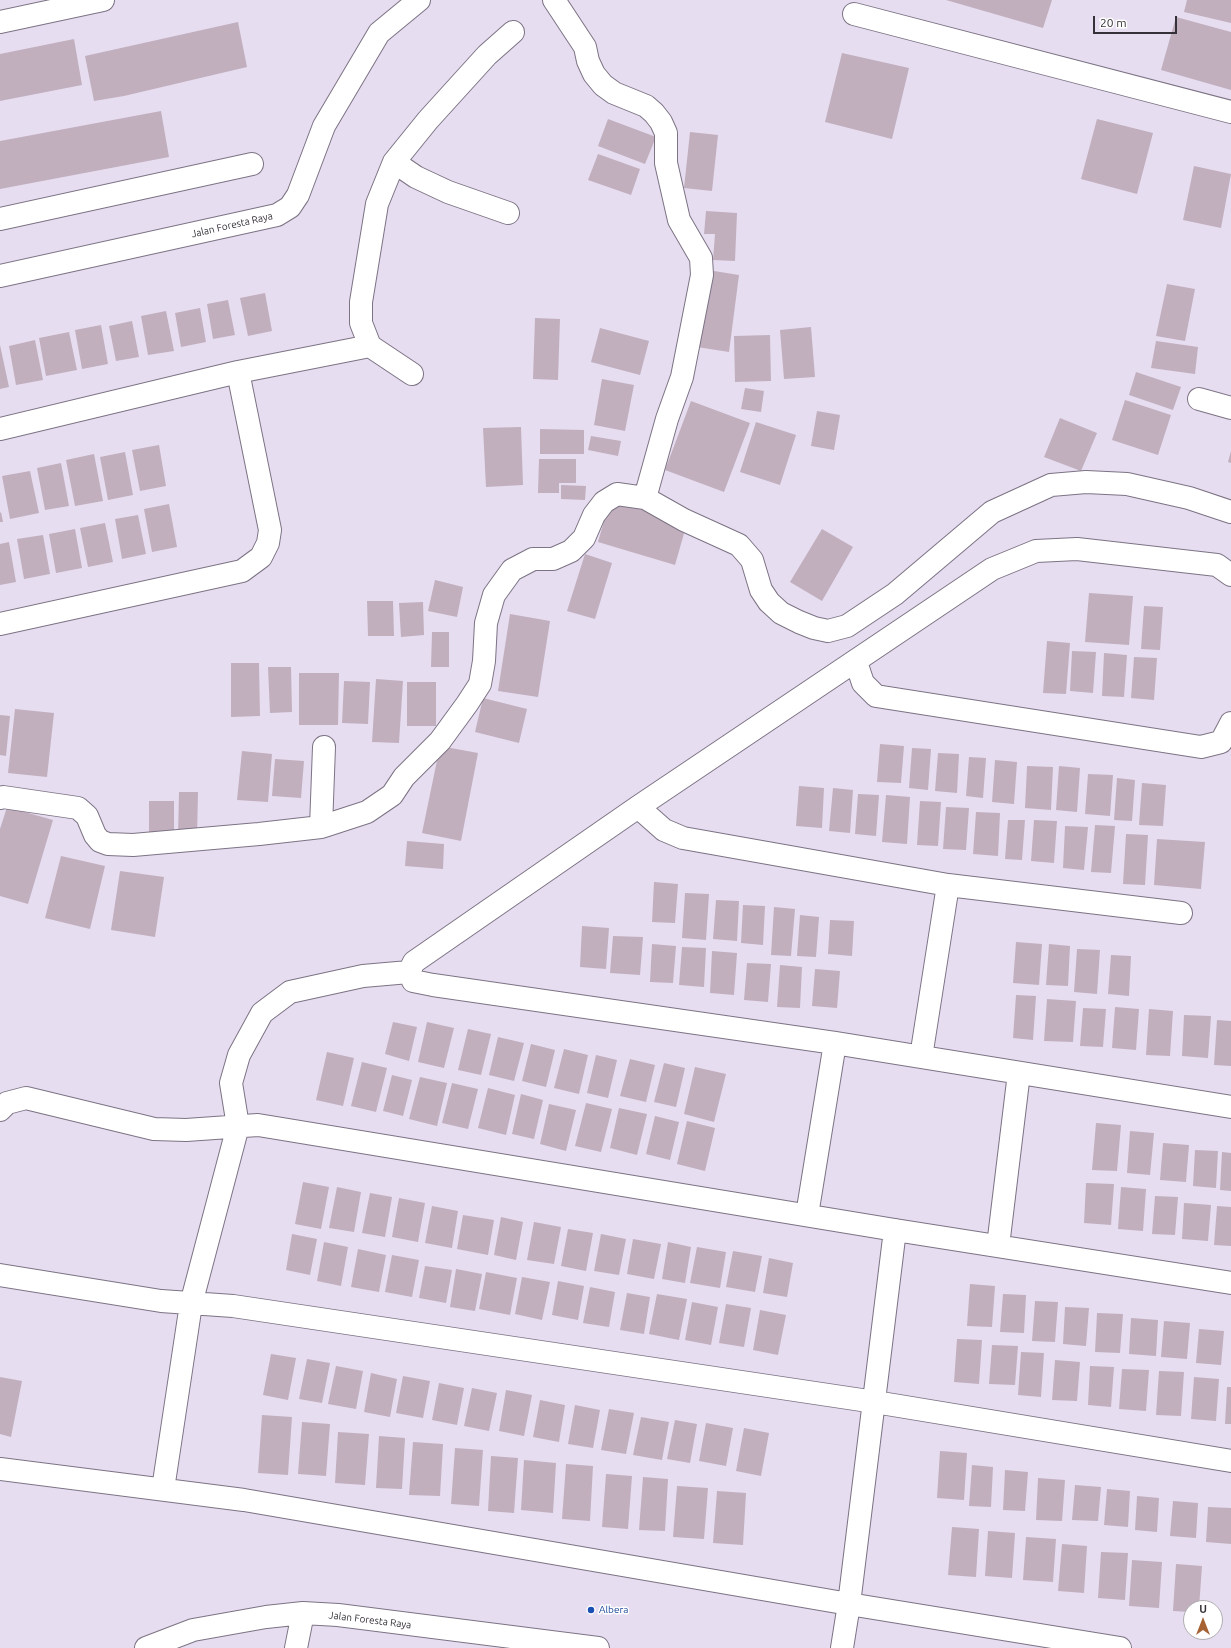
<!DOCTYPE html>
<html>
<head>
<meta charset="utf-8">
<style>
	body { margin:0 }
	#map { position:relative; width:1231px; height:1648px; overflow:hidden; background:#e7ddf0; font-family:Ubuntu,sans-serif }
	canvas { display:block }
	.north { position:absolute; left:1183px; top:1600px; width:40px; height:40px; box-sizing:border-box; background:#fff; border:1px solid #aeadaf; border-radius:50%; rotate:0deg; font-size:11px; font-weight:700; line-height:16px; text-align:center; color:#353138 }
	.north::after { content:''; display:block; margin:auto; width:14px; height:18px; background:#a66232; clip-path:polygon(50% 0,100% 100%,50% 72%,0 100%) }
	.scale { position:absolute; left:1093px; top:16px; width:84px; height:18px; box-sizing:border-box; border:2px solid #353138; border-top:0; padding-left:5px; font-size:12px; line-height:14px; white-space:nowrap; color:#353138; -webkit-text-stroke:3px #fff; paint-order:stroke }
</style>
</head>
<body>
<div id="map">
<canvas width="1231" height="1648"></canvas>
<div class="north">U</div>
<div class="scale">20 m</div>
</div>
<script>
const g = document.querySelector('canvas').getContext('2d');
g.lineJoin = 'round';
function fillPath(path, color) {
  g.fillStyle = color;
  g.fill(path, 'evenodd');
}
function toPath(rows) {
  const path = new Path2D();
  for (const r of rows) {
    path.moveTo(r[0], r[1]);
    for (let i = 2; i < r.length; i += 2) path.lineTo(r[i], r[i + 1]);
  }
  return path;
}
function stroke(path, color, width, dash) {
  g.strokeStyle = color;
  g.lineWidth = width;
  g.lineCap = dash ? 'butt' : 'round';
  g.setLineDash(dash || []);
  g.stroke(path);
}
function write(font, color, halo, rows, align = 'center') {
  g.font = font + ' Ubuntu,sans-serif';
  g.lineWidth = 3;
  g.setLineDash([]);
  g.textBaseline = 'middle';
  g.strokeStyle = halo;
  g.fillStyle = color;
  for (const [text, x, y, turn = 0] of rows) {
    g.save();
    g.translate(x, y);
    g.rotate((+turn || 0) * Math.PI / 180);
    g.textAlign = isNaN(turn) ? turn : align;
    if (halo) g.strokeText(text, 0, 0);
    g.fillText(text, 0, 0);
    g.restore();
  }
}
fillPath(toPath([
	[946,0,1052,0,1043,28],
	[1187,0,1231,0,1231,23,1184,12],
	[1176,17,1231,32,1231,90,1161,70],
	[238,22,247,67,124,96,94,101,85,56],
	[74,39,82,85,0,101,0,54],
	[842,53,909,68,892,139,825,122],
	[161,111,169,157,0,189,0,141],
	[608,119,656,137,645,164,598,146],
	[1097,119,1153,133,1137,194,1081,179],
	[690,132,718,135,712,191,684,188],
	[598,154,640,169,631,195,588,180],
	[1194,166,1231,174,1221,228,1183,220],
	[706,211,737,213,735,261,713,260,715,234,704,234],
	[708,270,739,275,729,352,697,347],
	[1167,284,1195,289,1185,341,1156,336],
	[265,293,272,331,248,336,240,298],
	[228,300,235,335,213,339,207,304],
	[200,308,206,342,181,347,175,313],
	[166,311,174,351,148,355,141,316],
	[535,318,560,319,558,380,533,379],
	[132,321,139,357,116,361,109,326],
	[101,325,108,364,82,369,75,330],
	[811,327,815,377,784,379,780,330],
	[600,328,649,341,640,375,591,362],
	[69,332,77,370,46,376,39,338],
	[770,335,771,381,735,382,734,336],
	[35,340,43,380,16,385,9,346],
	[1156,341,1198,347,1195,374,1151,368],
	[0,345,9,387,0,389],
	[1136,372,1181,387,1173,410,1129,395],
	[602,379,634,385,625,431,594,425],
	[745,388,764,391,761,412,741,409],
	[1125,400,1171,415,1158,455,1112,440],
	[691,401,750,423,724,492,665,470],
	[817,411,840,415,834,450,811,446],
	[1060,418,1097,433,1081,471,1044,457],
	[756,422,796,435,780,485,740,472],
	[521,427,523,485,486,487,483,428],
	[540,429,584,430,584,454,540,454],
	[591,436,621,441,618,456,588,450],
	[159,445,166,486,140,491,132,450],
	[1231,451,1231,463,1228,462],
	[125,452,133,495,108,500,100,457],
	[94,454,103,501,75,506,66,460],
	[539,459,576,459,576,483,559,483,559,493,538,493],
	[61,463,69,506,45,510,37,468],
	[30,471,39,513,10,519,2,476],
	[561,485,586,486,585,500,561,499],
	[610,500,687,523,675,565,598,542],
	[169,504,177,547,152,552,144,509],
	[1,512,3,522,0,522,0,513],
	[138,515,146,554,122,559,115,519],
	[105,523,113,562,88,567,80,528],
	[75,529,82,568,56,573,49,534],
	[822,529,853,547,822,601,790,582],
	[43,535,50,574,24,579,17,539],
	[9,542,16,582,0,585,0,544],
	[585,554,612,563,595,619,567,611],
	[435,580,463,587,457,617,428,611],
	[1089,593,1133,596,1129,645,1085,642],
	[367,601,393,601,394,636,368,636],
	[423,602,424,635,401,637,399,603],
	[1144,606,1163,607,1160,650,1141,649],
	[510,614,550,621,538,697,498,691],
	[432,632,449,632,449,667,431,667],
	[1047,641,1070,643,1066,694,1043,693],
	[1072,651,1096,652,1093,693,1070,691],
	[1104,653,1127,655,1124,697,1102,696],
	[1134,657,1157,658,1154,700,1131,698],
	[231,663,259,663,260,716,231,717],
	[268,667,291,667,292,712,270,713],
	[299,673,339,673,338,725,299,725],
	[376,679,403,681,399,743,372,742],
	[344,681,370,682,368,724,342,723],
	[407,682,436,682,436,726,407,726],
	[483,698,527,709,519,743,475,732],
	[15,709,54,713,47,777,8,773],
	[0,715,10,716,6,756,0,755],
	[880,744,904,746,901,783,877,782],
	[440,746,478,753,461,841,422,833],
	[912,748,931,749,928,790,909,788],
	[242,751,272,754,268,802,237,800],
	[938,753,959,754,957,793,935,791],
	[969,757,986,758,983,798,966,796],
	[275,759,304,761,301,798,272,796],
	[995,760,1017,762,1014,804,992,802],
	[1027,766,1053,767,1051,810,1025,808],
	[1059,766,1080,768,1077,812,1056,810],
	[1088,774,1113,775,1110,816,1085,814],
	[1117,778,1135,780,1132,821,1114,820],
	[1142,783,1166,785,1163,826,1139,825],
	[799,786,824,788,822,828,796,826],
	[833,788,853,790,850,833,829,831],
	[179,792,198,792,197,838,178,838],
	[858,794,879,795,876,836,855,834],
	[886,795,910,797,907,844,882,842],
	[149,801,174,801,174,835,149,835],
	[920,801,941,802,938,846,917,845],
	[7,807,53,820,28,904,0,896,0,829],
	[946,807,969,808,966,850,943,849],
	[976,812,1000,813,998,856,973,854],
	[1008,820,1025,820,1022,860,1005,859],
	[1034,820,1057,821,1054,863,1031,861],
	[1095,825,1115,826,1111,873,1091,872],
	[1065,826,1088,827,1084,870,1063,868],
	[1126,834,1148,835,1145,885,1123,884],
	[1157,839,1205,842,1201,889,1154,885],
	[407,841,444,844,443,869,405,866],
	[61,856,105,866,90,929,45,918],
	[120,871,164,877,155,937,111,930],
	[654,882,678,884,675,923,652,922],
	[685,893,709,894,706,940,682,938],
	[716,900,739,901,737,941,713,939],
	[743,905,765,906,763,945,741,943],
	[774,907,795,909,791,956,771,955],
	[800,915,819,917,816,957,797,956],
	[830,920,854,921,852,956,828,954],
	[582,926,609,928,606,969,580,967],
	[613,936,643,937,640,975,610,973],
	[1016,942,1042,944,1039,985,1013,983],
	[652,944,676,946,673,983,650,982],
	[1049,944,1070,946,1068,986,1046,985],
	[682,947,706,948,704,987,679,985],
	[1077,949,1100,950,1097,994,1074,992],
	[712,951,737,953,734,995,710,993],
	[1111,955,1131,956,1129,996,1108,994],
	[747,963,771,964,768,1002,744,1000],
	[780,965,802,967,800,1008,777,1007],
	[815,969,840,971,837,1008,812,1006],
	[1016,995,1036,996,1033,1040,1013,1038],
	[1047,999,1076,1001,1073,1042,1044,1041],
	[1115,1007,1139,1009,1136,1050,1112,1048],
	[1083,1008,1106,1009,1103,1047,1080,1046],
	[1149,1009,1173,1011,1170,1056,1146,1055],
	[1184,1015,1211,1016,1208,1058,1182,1056],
	[1217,1020,1231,1021,1231,1066,1214,1065],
	[393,1022,417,1027,409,1061,385,1054],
	[427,1022,454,1028,444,1068,418,1062],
	[468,1029,491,1034,481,1075,458,1070],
	[498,1037,524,1043,514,1081,489,1075],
	[531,1044,555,1050,546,1087,522,1081],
	[564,1049,588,1055,579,1094,554,1088],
	[327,1052,354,1058,343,1106,316,1100],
	[596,1055,617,1060,608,1098,587,1093],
	[630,1059,655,1065,646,1102,620,1096],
	[362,1062,387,1068,376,1112,351,1106],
	[664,1063,685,1068,676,1107,654,1102],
	[695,1067,726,1074,714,1122,684,1114],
	[392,1075,412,1080,403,1116,383,1111],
	[420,1077,447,1083,437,1126,409,1119],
	[452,1083,478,1089,468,1129,442,1123],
	[488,1088,515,1095,506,1135,478,1128],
	[521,1094,543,1100,534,1139,512,1134],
	[586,1103,612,1109,601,1152,575,1146],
	[549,1104,576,1110,566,1151,540,1144],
	[619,1108,647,1114,637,1155,610,1148],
	[655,1116,679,1122,670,1160,646,1154],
	[687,1121,715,1128,705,1171,677,1164],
	[1096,1123,1121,1125,1117,1171,1092,1170],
	[1130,1131,1154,1133,1150,1175,1127,1173],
	[1163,1143,1189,1145,1186,1182,1160,1180],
	[1195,1150,1218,1151,1216,1188,1193,1186],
	[1222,1152,1231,1153,1231,1191,1220,1190],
	[303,1182,329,1187,321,1229,295,1224],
	[1086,1183,1114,1184,1111,1225,1084,1223],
	[337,1187,361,1192,354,1232,329,1228],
	[1121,1187,1146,1189,1143,1231,1118,1229],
	[370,1193,392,1197,385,1237,362,1233],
	[1155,1196,1178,1197,1175,1235,1152,1234],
	[399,1198,425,1203,418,1242,392,1237],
	[1184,1203,1211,1205,1208,1241,1182,1239],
	[432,1206,458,1211,452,1248,425,1243],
	[1217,1206,1231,1207,1231,1246,1214,1245],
	[463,1215,494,1220,488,1255,457,1249],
	[501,1217,523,1222,516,1260,494,1255],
	[534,1222,561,1227,554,1264,527,1260],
	[568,1229,593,1233,586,1271,561,1266],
	[292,1234,317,1239,310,1275,286,1270],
	[601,1234,626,1239,619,1275,594,1271],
	[633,1239,661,1244,654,1279,627,1274],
	[324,1242,348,1247,341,1286,317,1281],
	[668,1242,691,1247,685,1283,662,1279],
	[697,1247,726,1252,720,1288,690,1283],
	[358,1249,386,1255,379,1292,351,1287],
	[733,1251,762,1256,755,1292,726,1287],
	[392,1255,419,1260,412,1297,385,1292],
	[769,1258,793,1263,787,1297,763,1293],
	[425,1266,452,1270,446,1303,419,1298],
	[456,1269,482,1274,475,1311,450,1307],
	[486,1272,517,1278,510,1315,479,1309],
	[522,1277,550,1282,542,1320,515,1314],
	[558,1281,584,1286,578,1320,552,1315],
	[970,1284,995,1286,992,1327,967,1326],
	[590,1287,615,1292,609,1327,583,1323],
	[627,1293,650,1297,644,1334,620,1330],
	[657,1294,687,1299,679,1340,649,1334],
	[1003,1294,1026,1295,1024,1333,1000,1332],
	[1035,1301,1058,1302,1055,1342,1032,1341],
	[692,1302,718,1307,711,1345,685,1340],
	[726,1304,751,1308,744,1347,719,1343],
	[1065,1307,1089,1308,1086,1346,1063,1344],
	[760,1310,786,1315,778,1355,753,1350],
	[1097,1313,1123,1314,1120,1353,1095,1352],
	[1131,1318,1158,1320,1156,1356,1129,1354],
	[1164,1321,1190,1323,1187,1359,1161,1357],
	[1199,1329,1224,1331,1221,1365,1196,1363],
	[957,1339,982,1340,979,1384,954,1382],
	[992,1345,1018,1346,1015,1385,989,1384],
	[1021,1352,1044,1353,1041,1397,1018,1395],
	[271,1354,296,1358,288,1400,263,1395],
	[307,1359,330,1363,322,1403,299,1399],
	[1055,1360,1080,1362,1077,1401,1052,1400],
	[336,1366,363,1371,356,1409,328,1404],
	[1090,1366,1114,1367,1111,1407,1088,1405],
	[1122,1369,1149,1370,1146,1411,1119,1409],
	[1159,1371,1184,1372,1181,1416,1156,1415],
	[371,1373,397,1379,390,1417,364,1412],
	[403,1376,430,1381,423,1418,396,1413],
	[0,1377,22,1381,11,1437,0,1434],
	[1194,1377,1219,1379,1216,1421,1191,1419],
	[439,1383,464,1388,457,1425,432,1420],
	[1227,1387,1231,1387,1231,1424,1225,1424],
	[472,1388,497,1393,489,1431,464,1426],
	[506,1390,532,1395,524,1436,499,1431],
	[540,1400,565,1405,559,1442,533,1437],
	[575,1405,600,1410,593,1448,568,1444],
	[609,1409,634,1413,626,1454,601,1450],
	[262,1415,292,1417,288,1475,258,1473],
	[641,1417,669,1422,662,1460,633,1455],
	[675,1420,697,1424,690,1463,667,1459],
	[302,1422,330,1424,326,1476,298,1474],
	[706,1423,733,1428,726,1466,699,1461],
	[744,1428,769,1433,761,1476,736,1471],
	[338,1432,369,1434,365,1485,335,1483],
	[379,1436,405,1438,402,1489,376,1488],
	[413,1442,443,1444,440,1496,409,1495],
	[455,1448,483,1450,479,1506,451,1504],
	[940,1451,967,1453,964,1500,937,1498],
	[491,1456,518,1458,514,1513,488,1511],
	[524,1460,556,1463,553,1513,521,1510],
	[566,1464,593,1466,590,1521,562,1519],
	[972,1465,993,1467,991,1507,969,1506],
	[1005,1470,1028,1472,1025,1511,1003,1510],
	[606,1474,632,1476,628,1529,602,1527],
	[643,1477,668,1479,665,1531,639,1530],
	[1038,1478,1065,1480,1062,1521,1036,1520],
	[1075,1485,1101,1487,1098,1521,1072,1520],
	[677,1486,708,1488,704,1539,673,1537],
	[1107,1489,1130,1491,1128,1527,1104,1525],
	[717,1491,746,1493,743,1545,713,1543],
	[1137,1496,1159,1498,1157,1532,1135,1530],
	[1173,1501,1198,1503,1196,1538,1170,1536],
	[1208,1507,1231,1508,1231,1544,1206,1542],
	[952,1527,979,1529,976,1577,948,1575],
	[988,1531,1015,1533,1012,1578,985,1576],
	[1026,1537,1056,1539,1053,1582,1023,1580],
	[1062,1544,1087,1546,1084,1593,1058,1591],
	[1101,1552,1128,1553,1125,1600,1098,1598],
	[1132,1560,1162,1562,1159,1608,1129,1606],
	[1176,1564,1202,1566,1199,1608,1191,1608,1191,1612,1173,1611]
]), '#c1afbe');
const street = toPath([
	[854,14,1231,112],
	[0,22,103,0],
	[394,162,416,177,448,192,508,213],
	[0,219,252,164],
	[0,276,277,215,290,207,298,195,324,126,379,33,419,0],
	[370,346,412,374],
	[1199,399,1231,408],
	[0,429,238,372,370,346,361,323,361,302,377,204,394,162,428,120,487,55,513,32],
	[645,498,684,520,739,545,752,560,761,590,769,602,781,613,799,622,814,628,828,631,847,626,895,594,992,512,1051,485,1086,482,1127,484,1189,498,1231,512],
	[1231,575,1217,565,1077,549,1036,551,992,569,638,807,414,962,409,972,413,981,433,985,835,1043,1231,1107],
	[0,624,242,571,261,557,268,543,270,530,238,372],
	[856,662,863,683,876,696,1201,747,1221,742,1231,723],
	[0,798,3,797,78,808,87,816,95,835,100,841,108,844,133,845,259,834,321,827,367,812,392,795,404,777,440,741,467,704,480,684,484,661,486,623,494,595,512,570,533,559,553,559,571,551,584,538,594,515,604,502,617,494,645,498,667,419,682,377,702,275,701,258,679,220,666,163,666,133,661,122,654,113,646,106,614,93,603,85,594,74,588,61,585,47,554,0],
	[638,807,664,830,683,838,948,885,1181,913],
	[321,827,324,747],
	[921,1057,948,885],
	[0,1110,7,1103,26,1098,154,1129,186,1130,258,1125,895,1230,1231,1283],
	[807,1215,835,1043],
	[998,1246,1019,1073],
	[0,1275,161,1301,233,1306,875,1402,1231,1461],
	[0,1469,244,1500,849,1604,1120,1648],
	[163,1489,191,1304,238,1126,231,1083,239,1055,262,1013,290,992,363,976,409,972],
	[146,1648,193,1630,266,1617,303,1613,338,1615,598,1648],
	[296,1648,303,1613],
	[842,1648,849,1604,895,1230]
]);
stroke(street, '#7c7384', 24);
stroke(street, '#fff', 22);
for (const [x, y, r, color] of [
	[591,1610,4,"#1a4fb4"]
]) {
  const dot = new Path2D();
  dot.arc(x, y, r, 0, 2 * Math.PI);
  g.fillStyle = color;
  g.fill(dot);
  stroke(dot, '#fff', 1.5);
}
write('10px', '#353138', '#fff', [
	["Jalan Foresta Raya",232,225,-13],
	["Jalan Foresta Raya",370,1620,7]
]);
write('10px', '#164399', '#fff', [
	["Albera",599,1610]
], 'left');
</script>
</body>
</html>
